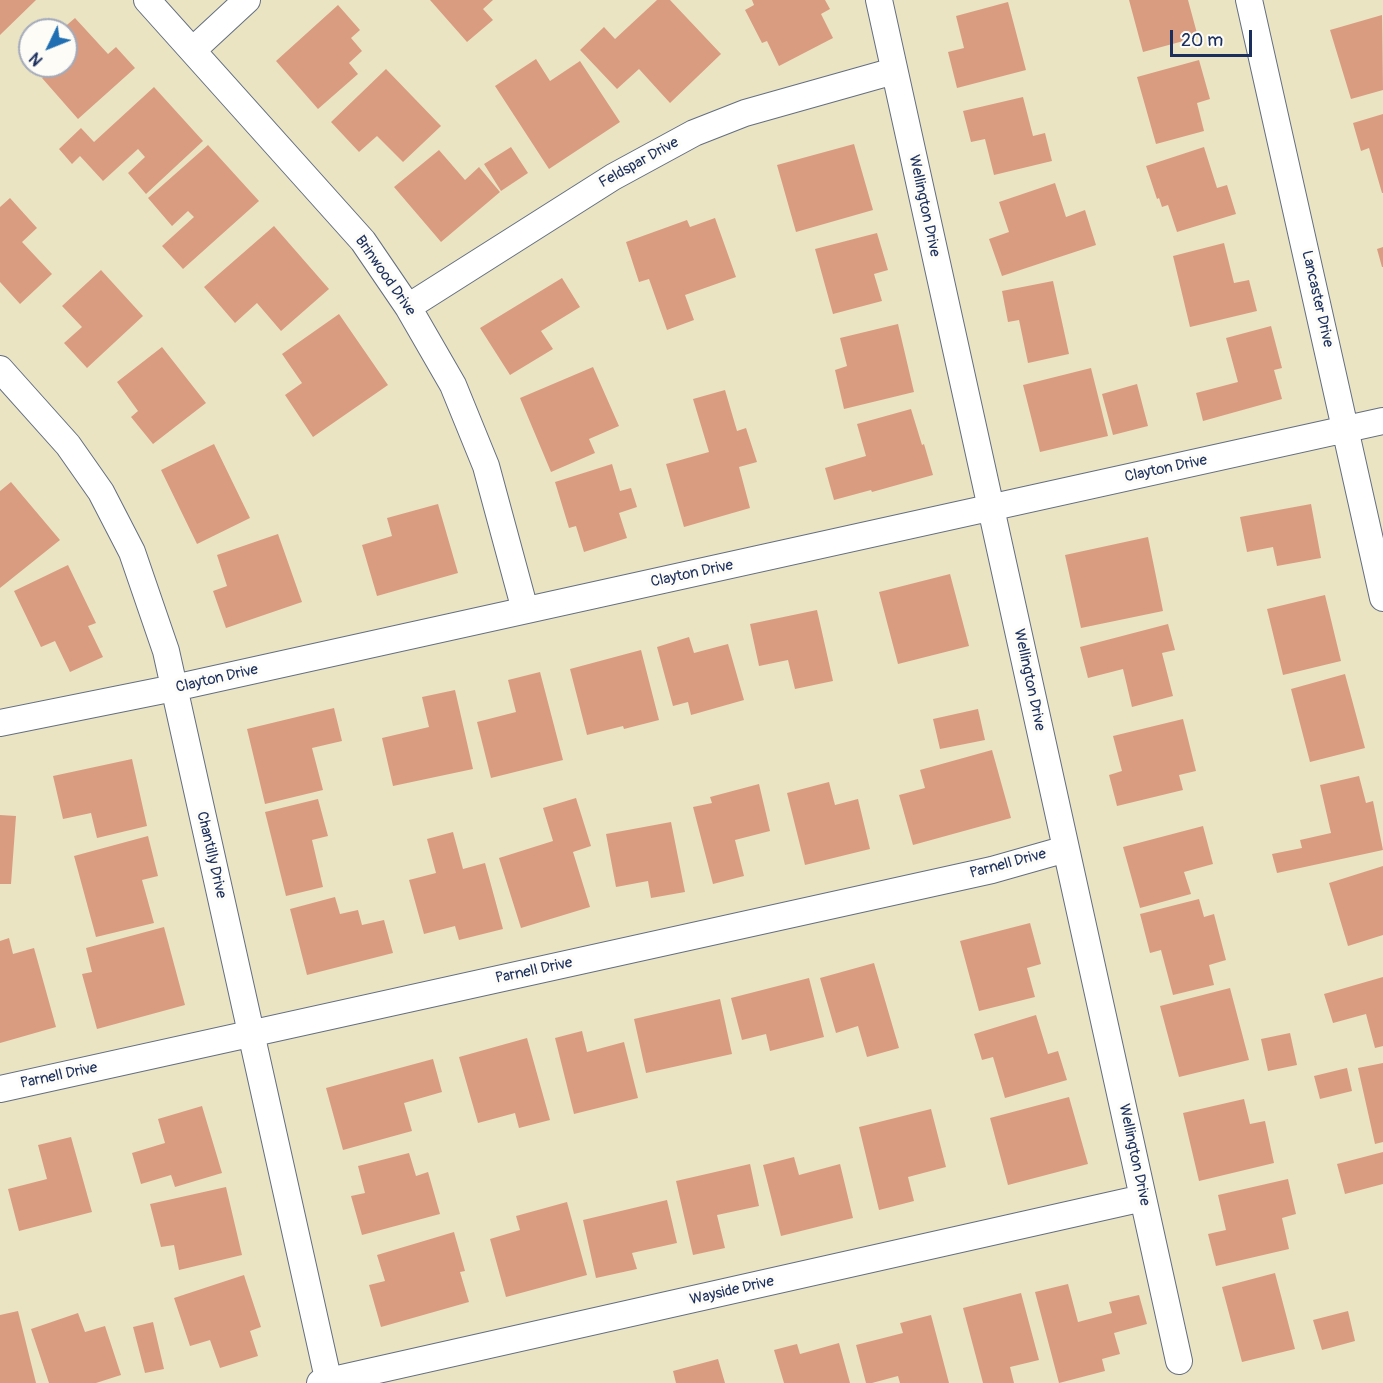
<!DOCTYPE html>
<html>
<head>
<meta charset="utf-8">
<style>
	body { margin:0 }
	#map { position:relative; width:1383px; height:1383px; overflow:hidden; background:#eae4c3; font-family:Pangolin,sans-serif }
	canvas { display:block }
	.north { position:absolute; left:18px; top:18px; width:60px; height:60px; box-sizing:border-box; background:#fdfcf7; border:2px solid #a3aaba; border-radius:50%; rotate:227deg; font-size:16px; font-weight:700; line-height:24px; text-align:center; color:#1b2f5e }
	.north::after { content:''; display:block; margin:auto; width:21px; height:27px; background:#1f6fb2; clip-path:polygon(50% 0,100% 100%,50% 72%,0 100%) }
	.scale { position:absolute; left:1170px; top:30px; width:82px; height:27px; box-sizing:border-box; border:3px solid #1b2f5e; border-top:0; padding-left:8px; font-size:18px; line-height:21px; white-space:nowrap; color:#1b2f5e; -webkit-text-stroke:4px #fdfcf7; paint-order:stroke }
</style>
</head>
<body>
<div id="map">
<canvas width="1383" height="1383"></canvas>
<div class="north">N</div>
<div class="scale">20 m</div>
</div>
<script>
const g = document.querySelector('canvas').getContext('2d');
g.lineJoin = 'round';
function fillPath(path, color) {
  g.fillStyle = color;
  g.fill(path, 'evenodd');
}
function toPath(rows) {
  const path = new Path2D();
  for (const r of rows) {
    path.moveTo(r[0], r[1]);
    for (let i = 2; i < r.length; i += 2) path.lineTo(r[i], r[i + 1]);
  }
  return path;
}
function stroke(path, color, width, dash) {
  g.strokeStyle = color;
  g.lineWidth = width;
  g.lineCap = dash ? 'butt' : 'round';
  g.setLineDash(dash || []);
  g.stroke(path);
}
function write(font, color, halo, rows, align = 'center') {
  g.font = font + ' Pangolin,sans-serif';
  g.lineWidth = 6;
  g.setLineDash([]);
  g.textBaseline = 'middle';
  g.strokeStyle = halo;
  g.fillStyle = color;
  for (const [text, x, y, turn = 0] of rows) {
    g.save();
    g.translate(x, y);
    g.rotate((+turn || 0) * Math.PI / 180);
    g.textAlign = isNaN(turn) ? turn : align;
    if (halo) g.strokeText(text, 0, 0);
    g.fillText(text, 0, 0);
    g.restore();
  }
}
fillPath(toPath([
	[0,0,36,0,0,35],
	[430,0,493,0,483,9,493,20,467,42],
	[657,0,670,0,721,54,670,103,639,69,617,89,580,50,604,27,615,39],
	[752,0,825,0,830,9,821,14,833,38,779,66,767,41,762,43,745,10,754,5],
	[1129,0,1188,0,1198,37,1143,52],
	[1008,2,1026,70,957,88,948,52,964,48,956,16],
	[338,5,360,30,351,38,362,51,349,63,358,74,318,109,276,61],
	[1382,15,1383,90,1351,99,1330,30],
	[75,18,108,54,116,47,135,68,78,119,42,78,47,73,41,66,66,66,66,30,61,30],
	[536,59,550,81,580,61,620,122,549,169,495,86],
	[1199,60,1210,99,1197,103,1204,131,1156,144,1137,77],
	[386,69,441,126,403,162,377,136,359,152,331,122],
	[154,87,203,141,146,194,128,173,145,157,138,149,103,181,80,156,72,164,59,149,81,128,94,142],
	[1023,97,1033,136,1045,133,1052,161,994,175,985,139,971,142,963,111],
	[1383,114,1383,193,1382,193,1369,148,1361,151,1353,123],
	[854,144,873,210,796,232,777,165],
	[208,145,259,201,183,269,162,246,194,217,188,211,172,226,148,198],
	[511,147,528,173,501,191,484,164],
	[1204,147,1217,188,1227,185,1236,214,1177,232,1168,205,1162,207,1159,198,1157,199,1146,166],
	[439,150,465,180,479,167,500,192,441,242,394,187],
	[1055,183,1066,217,1085,210,1096,245,1002,276,989,239,1009,232,999,202],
	[10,198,37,228,22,242,52,274,20,304,0,282,0,207],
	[715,218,736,277,685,295,694,320,667,330,649,279,639,282,626,242,687,220,690,227],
	[274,226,329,289,281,331,257,303,235,323,204,287],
	[877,233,888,270,874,274,882,301,833,314,815,249],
	[1224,243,1234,283,1249,280,1257,311,1190,327,1173,256],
	[1383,247,1383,267,1382,267,1377,249],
	[101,270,143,316,87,368,64,343,82,327,62,306],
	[562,278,580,307,541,331,553,349,510,375,480,328],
	[1053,281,1069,354,1028,363,1019,320,1008,322,1002,291],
	[339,314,388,385,313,437,285,395,302,383,282,354],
	[898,324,914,392,844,409,835,370,847,366,840,338],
	[1271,326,1282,368,1274,370,1282,399,1203,421,1196,393,1238,382,1226,338],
	[162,347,206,403,153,444,131,417,138,411,117,382],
	[593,367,619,426,589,439,595,453,551,472,520,398],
	[1091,368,1108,436,1040,452,1023,385],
	[1137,384,1148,426,1113,435,1102,394],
	[725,390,737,431,746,428,757,462,739,467,750,508,684,527,666,464,709,452,693,399],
	[911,409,922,445,924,444,933,475,872,492,871,490,834,500,825,468,866,456,857,424],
	[214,444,250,518,197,544,161,470],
	[612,464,620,491,631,488,637,507,619,513,627,538,584,552,576,526,569,528,555,482],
	[11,482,60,540,0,588,0,491],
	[438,504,458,573,377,596,362,545,392,536,387,518],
	[1311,504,1321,558,1277,566,1273,547,1247,552,1240,517],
	[278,534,302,602,226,628,213,591,227,586,217,555],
	[1148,537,1163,611,1081,628,1065,555],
	[68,565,96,623,88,626,103,657,70,672,55,641,41,647,14,591],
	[950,574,969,646,898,664,879,592],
	[1325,595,1341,661,1283,675,1267,609],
	[817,610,833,681,795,689,788,660,759,666,750,624],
	[1168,624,1175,650,1162,653,1173,696,1132,707,1123,669,1088,678,1080,647],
	[689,637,694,653,728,644,744,700,691,715,688,702,673,706,657,647],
	[641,650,659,720,624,729,623,726,587,735,570,669],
	[540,672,563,760,491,778,477,722,516,712,508,680],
	[1345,674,1365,748,1310,762,1291,689],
	[455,690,473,769,393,786,382,738,429,727,422,697],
	[334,708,342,741,312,748,323,790,265,804,247,729],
	[978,709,985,740,940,749,933,719],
	[1183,719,1196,771,1179,775,1183,790,1117,806,1109,775,1122,771,1113,736],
	[992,750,1011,818,913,845,899,795,925,788,920,770],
	[132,759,147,826,97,838,91,813,63,819,53,776],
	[1359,776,1366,803,1373,801,1383,850,1277,873,1272,854,1302,848,1300,840,1331,833,1320,785],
	[829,782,835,805,858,799,870,849,805,865,787,793],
	[759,784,770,831,735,840,744,876,713,884,693,807,712,803,710,797],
	[576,798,591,846,573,852,590,907,521,928,499,858,553,841,543,808],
	[318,799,328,836,312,840,323,887,286,896,265,812],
	[0,815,16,816,11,884,0,884],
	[671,822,685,892,651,898,648,881,616,887,606,834],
	[1203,826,1213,864,1184,872,1191,894,1140,908,1123,847],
	[453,832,463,869,485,863,503,929,459,940,455,926,424,934,409,880,436,873,427,839],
	[148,836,158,876,142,880,154,923,96,937,74,856],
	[1383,866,1383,935,1348,946,1329,883],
	[335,897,340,914,358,910,362,925,384,920,393,953,307,975,290,909],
	[1199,899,1204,917,1214,914,1226,960,1209,965,1214,985,1173,995,1161,950,1150,953,1140,914],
	[1030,923,1041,964,1027,968,1035,997,979,1011,960,941],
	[164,927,185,1005,97,1029,82,974,92,972,86,948],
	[9,938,13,954,34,948,56,1027,0,1043,0,941],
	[874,963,899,1048,867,1057,858,1026,836,1033,820,978],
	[1383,977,1383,1046,1375,1048,1366,1014,1333,1023,1324,994],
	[809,978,824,1037,770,1051,766,1034,742,1040,731,998],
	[1230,988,1249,1060,1179,1077,1160,1006],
	[720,999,732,1054,646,1073,634,1019],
	[1036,1015,1048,1054,1058,1051,1067,1080,1005,1098,993,1057,982,1060,974,1034],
	[582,1031,587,1052,624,1042,638,1098,574,1114,555,1038],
	[1290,1033,1297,1065,1268,1071,1261,1039],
	[527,1038,550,1120,519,1128,515,1113,478,1123,459,1057],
	[433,1059,442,1092,404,1103,412,1131,343,1150,326,1088],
	[1383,1063,1383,1142,1375,1144,1358,1068],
	[1347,1068,1352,1091,1320,1099,1314,1076],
	[1069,1097,1088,1164,1008,1185,990,1118],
	[1244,1099,1250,1124,1265,1121,1274,1163,1199,1181,1183,1113],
	[202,1106,222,1173,175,1187,171,1175,141,1184,132,1153,165,1143,158,1119],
	[931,1109,946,1167,908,1177,914,1201,879,1210,859,1127],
	[71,1137,92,1212,19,1231,8,1189,47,1179,38,1145],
	[1383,1152,1383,1184,1345,1194,1337,1164],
	[409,1153,416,1176,428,1172,440,1214,362,1235,351,1196,365,1193,358,1166],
	[794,1157,799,1175,840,1164,853,1218,781,1236,763,1165],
	[750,1164,759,1206,717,1215,725,1248,693,1255,676,1181],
	[1288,1179,1296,1214,1282,1218,1289,1249,1216,1266,1208,1234,1226,1230,1218,1195],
	[226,1187,242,1255,179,1270,174,1245,161,1247,150,1204],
	[667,1200,677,1243,632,1253,637,1269,596,1278,583,1220],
	[567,1202,587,1275,506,1297,490,1239,520,1230,516,1216],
	[454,1232,465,1271,460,1272,469,1302,381,1327,369,1285,385,1281,377,1255],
	[1275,1273,1295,1349,1242,1362,1222,1287],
	[244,1275,261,1327,250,1331,258,1356,220,1368,210,1340,190,1346,174,1298],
	[1068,1284,1078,1322,1112,1313,1109,1302,1139,1295,1147,1324,1114,1333,1120,1354,1102,1359,1105,1371,1059,1383,1035,1292],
	[1021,1293,1039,1360,1010,1367,1014,1383,983,1383,963,1308],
	[18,1311,36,1383,0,1383,0,1315],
	[1348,1311,1355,1341,1322,1350,1313,1320],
	[78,1313,85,1332,105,1326,121,1375,96,1383,49,1383,31,1329],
	[931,1315,949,1383,900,1383,898,1376,872,1383,866,1383,856,1345,903,1333,900,1323],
	[153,1322,164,1369,145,1373,133,1327],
	[839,1343,850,1383,784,1383,774,1350,797,1344,800,1354],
	[718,1359,725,1383,676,1383,673,1371]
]), '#d99c80');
const minor = toPath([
	[147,0,363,241,408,307,453,385,486,466,525,610],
	[879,0,1179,1361],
	[1249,0,1383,598],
	[193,50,247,0],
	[408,307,613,177,694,133,745,113,894,71],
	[0,369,68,445,101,492,132,552,166,651,329,1383],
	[0,723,174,688,1383,421],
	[0,1089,992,870,1066,849],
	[320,1383,1143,1198]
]);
stroke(minor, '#636e81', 28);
stroke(minor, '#fff', 26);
write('15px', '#1b2f5e', '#fdfcf7', [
	["Feldspar Drive",639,163,-29],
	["Wellington Drive",924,206,78],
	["Brinwood Drive",385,276,55],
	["Lancaster Drive",1317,299,77],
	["Clayton Drive",1166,469,-12],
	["Clayton Drive",692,574,-12],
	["Clayton Drive",217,679,-13],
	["Wellington Drive",1029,680,78],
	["Chantilly Drive",211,855,77],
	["Parnell Drive",1008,864,-15],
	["Parnell Drive",534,971,-12],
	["Parnell Drive",59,1076,-12],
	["Wellington Drive",1134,1155,78],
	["Wayside Drive",732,1291,-13]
]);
</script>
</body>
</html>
